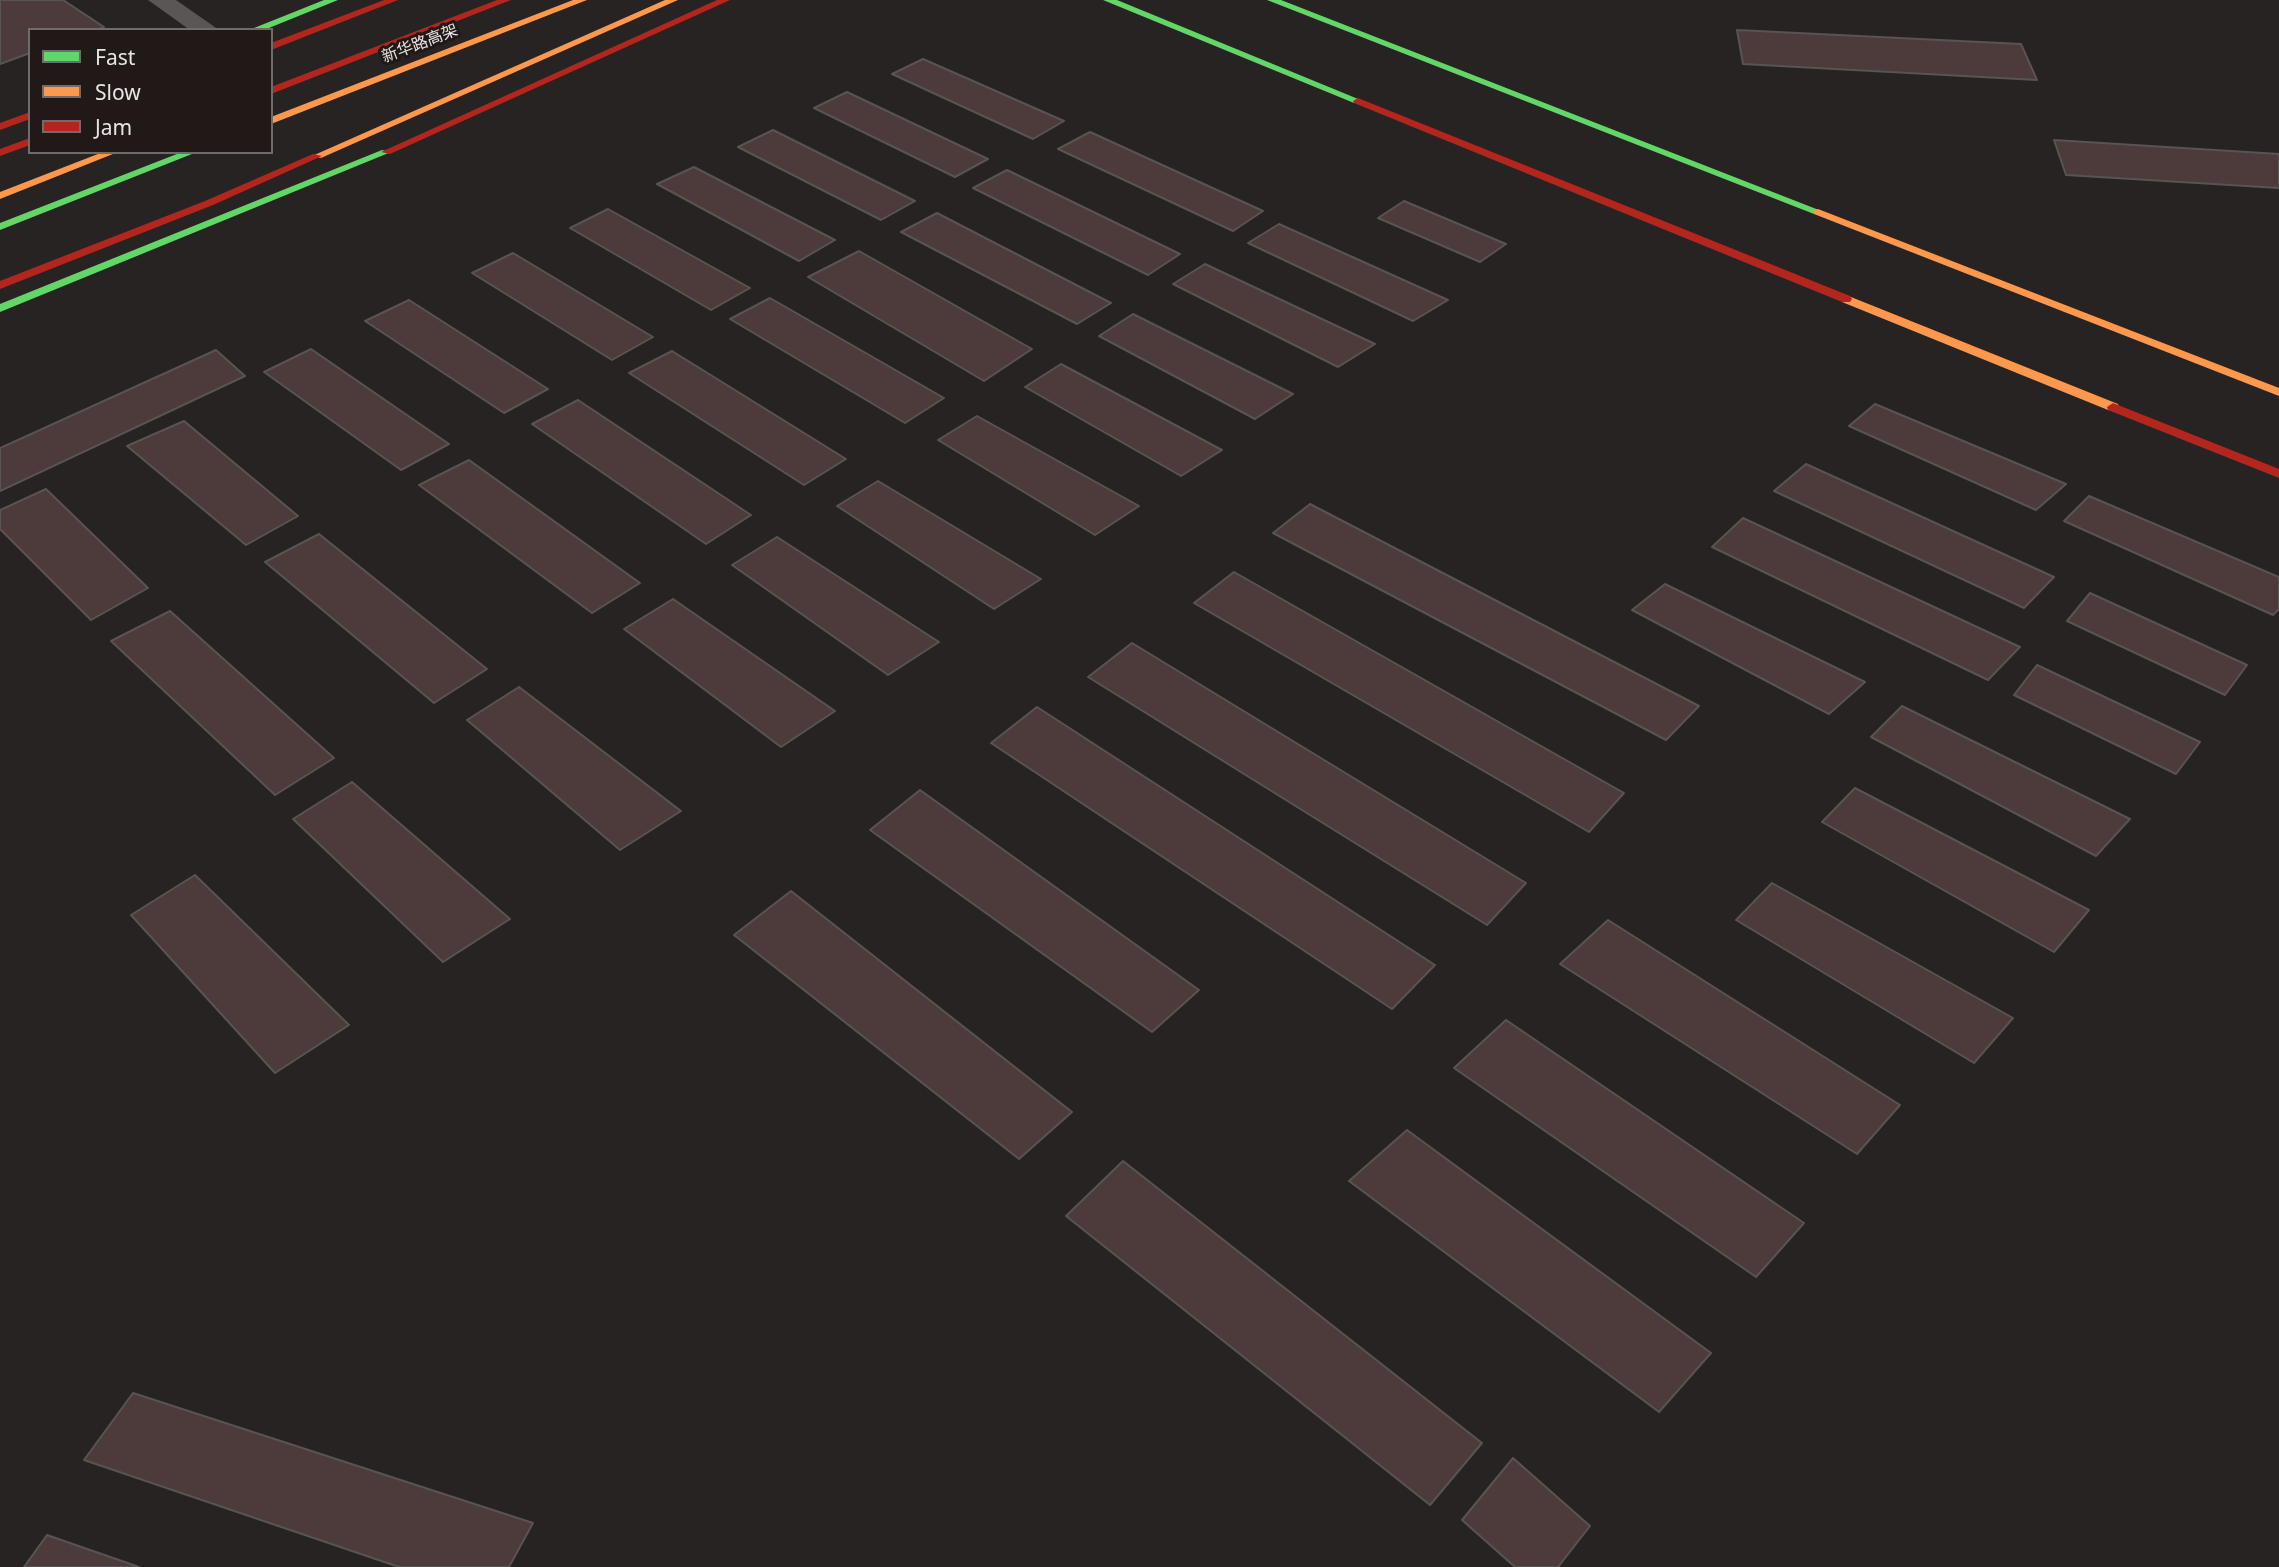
<!DOCTYPE html>
<html>
<head>
<meta charset="utf-8">
<style>
	body { margin:0 }
	#map { position:relative; width:2279px; height:1567px; overflow:hidden; background:#282323; font-family:"Noto Sans",sans-serif }
	canvas { display:block }
	.legend { position:absolute; left:28px; top:28px; width:245px; height:126px; box-sizing:border-box; background:#201918; border:2px solid #716b6a; margin:0; padding:9px 12px; list-style:none; font-size:21px; color:#eae5e4 }
	.legend li { display:flex; align-items:center; gap:14px; height:35px }
	.legend b { width:35px; border:2px solid #716b6a }
</style>
</head>
<body>
<div id="map">
<canvas width="2279" height="1567"></canvas>
<ul class="legend">
<li><b style="height:9px;background:#63d668"></b>Fast</li>
<li><b style="height:9px;background:#ff974d"></b>Slow</li>
<li><b style="height:9px;background:#b3261e"></b>Jam</li>
</ul>
</div>
<script>
const g = document.querySelector('canvas').getContext('2d');
g.lineJoin = 'round';
function fillPath(path, color) {
  g.fillStyle = color;
  g.fill(path, 'evenodd');
}
function toPath(rows) {
  const path = new Path2D();
  for (const r of rows) {
    path.moveTo(r[0], r[1]);
    for (let i = 2; i < r.length; i += 2) path.lineTo(r[i], r[i + 1]);
  }
  return path;
}
function stroke(path, color, width, dash) {
  g.strokeStyle = color;
  g.lineWidth = width;
  g.lineCap = dash ? 'butt' : 'round';
  g.setLineDash(dash || []);
  g.stroke(path);
}
function write(font, color, halo, rows, align = 'center') {
  g.font = font + ' "Noto Sans","Noto Sans SC",sans-serif';
  g.lineWidth = 6;
  g.setLineDash([]);
  g.textBaseline = 'middle';
  g.strokeStyle = halo;
  g.fillStyle = color;
  for (const [text, x, y, turn = 0] of rows) {
    g.save();
    g.translate(x, y);
    g.rotate((+turn || 0) * Math.PI / 180);
    g.textAlign = isNaN(turn) ? turn : align;
    if (halo) g.strokeText(text, 0, 0);
    g.fillText(text, 0, 0);
    g.restore();
  }
}
const building = toPath([
	[0,0,63,0,104,27,97,30,30,30,30,53,0,64,0,0],
	[1737,30,2021,44,2037,80,1743,64,1737,30],
	[923,59,1064,121,1033,139,892,74,923,59],
	[847,92,988,159,955,177,814,108,847,92],
	[773,130,915,201,881,220,738,147,773,130],
	[1090,132,1263,211,1233,231,1058,149,1090,132],
	[2054,140,2279,154,2279,188,2066,175,2054,140],
	[694,167,835,240,799,261,657,184,694,167],
	[1007,170,1180,254,1148,275,973,188,1007,170],
	[1404,201,1506,244,1480,262,1378,218,1404,201],
	[608,209,750,288,711,310,570,228,608,209],
	[937,213,1111,303,1077,324,901,232,937,213],
	[1279,224,1448,300,1413,321,1248,243,1279,224],
	[859,251,1032,349,984,381,808,277,859,251],
	[513,253,653,337,612,360,472,273,513,253],
	[1205,264,1375,344,1338,367,1173,284,1205,264],
	[770,298,944,398,905,423,730,319,770,298],
	[409,300,548,389,504,413,365,321,409,300],
	[1133,314,1293,394,1255,419,1099,336,1133,314],
	[311,349,449,444,401,470,264,372,311,349],
	[216,350,245,376,0,491,0,448,216,350],
	[672,351,846,459,804,485,629,373,672,351],
	[1061,364,1222,450,1181,476,1025,387,1061,364],
	[578,400,751,515,706,544,532,424,578,400],
	[1875,404,2066,484,2036,510,1849,426,1875,404],
	[977,416,1139,506,1095,535,938,440,977,416],
	[184,421,298,516,246,545,127,446,184,421],
	[469,460,640,583,592,613,419,485,469,460],
	[1806,464,2054,577,2024,608,1774,491,1806,464],
	[878,481,1041,579,994,609,837,506,878,481],
	[46,489,148,588,91,620,0,529,0,510,46,489],
	[2089,496,2279,577,2279,609,2273,615,2064,521,2089,496],
	[1310,504,1699,706,1666,740,1273,533,1310,504],
	[1743,518,2020,647,1988,680,1712,547,1743,518],
	[319,534,487,669,434,703,265,562,319,534],
	[777,537,939,642,888,675,732,565,777,537],
	[1234,572,1624,793,1589,832,1194,603,1234,572],
	[1665,584,1865,682,1829,714,1632,610,1665,584],
	[2090,593,2247,665,2225,695,2067,621,2090,593],
	[673,599,835,711,781,747,624,629,673,599],
	[170,611,334,758,275,795,111,641,170,611],
	[1132,643,1526,883,1487,925,1088,677,1132,643],
	[2037,665,2200,742,2176,774,2014,695,2037,665],
	[519,687,681,811,620,850,467,720,519,687],
	[1902,706,2130,819,2096,856,1871,737,1902,706],
	[1037,707,1435,965,1392,1009,991,743,1037,707],
	[352,782,510,919,443,962,293,819,352,782],
	[1855,788,2089,910,2054,952,1822,822,1855,788],
	[920,790,1199,990,1152,1032,870,830,920,790],
	[195,875,349,1025,275,1073,131,915,195,875],
	[1772,883,2013,1018,1974,1063,1736,920,1772,883],
	[791,891,1072,1112,1019,1159,734,935,791,891],
	[1608,920,1900,1105,1857,1154,1560,964,1608,920],
	[1506,1020,1804,1223,1756,1277,1454,1068,1506,1020],
	[1407,1130,1711,1353,1659,1412,1349,1181,1407,1130],
	[1123,1161,1482,1443,1430,1505,1066,1216,1123,1161],
	[133,1393,533,1523,509,1567,399,1567,84,1460,133,1393],
	[1513,1458,1590,1526,1558,1567,1515,1567,1462,1520,1513,1458],
	[47,1535,139,1567,24,1567,47,1535]
]);
fillPath(building, '#4c3b3a');
stroke(building, '#585454', 2);
fillPath(toPath([
	[148,0,176,0,219,30,190,30,148,0]
]), '#5a5656');
fillPath(toPath([
	[324,0,338,0,264,30,249,30,324,0],
	[1103,0,1117,0,1363,101,1354,103,1103,0],
	[1267,0,1281,0,1824,212,1814,214,1267,0],
	[382,150,391,152,0,312,0,304,382,150],
	[182,152,197,152,0,230,0,223,182,152]
]), '#63d668');
fillPath(toPath([
	[573,0,587,0,271,124,271,117,573,0],
	[665,0,678,0,321,158,312,156,665,0],
	[103,152,118,152,0,199,0,192,103,152],
	[1818,209,2279,388,2279,396,1814,214,1814,210,1818,209],
	[1846,295,2118,404,2119,407,2113,411,2108,410,1842,302,1842,296,1846,295]
]), '#ff974d');
fillPath(toPath([
	[384,0,398,0,271,50,271,43,384,0],
	[497,0,511,0,271,94,271,87,497,0],
	[717,0,730,0,390,154,381,152,717,0],
	[1358,98,1850,296,1852,299,1850,302,1842,302,1354,103,1353,101,1358,98],
	[30,112,30,119,0,130,0,123,30,112],
	[30,138,30,145,0,156,0,149,30,138],
	[313,154,322,156,213,205,0,289,0,281,205,201,313,154],
	[2113,403,2279,469,2279,478,2108,410,2107,407,2113,403]
]), '#b3261e');
write('16px', '#eae5e4', '#201918', [
	["新华路高架",420,44,-21]
]);
</script>
</body>
</html>
